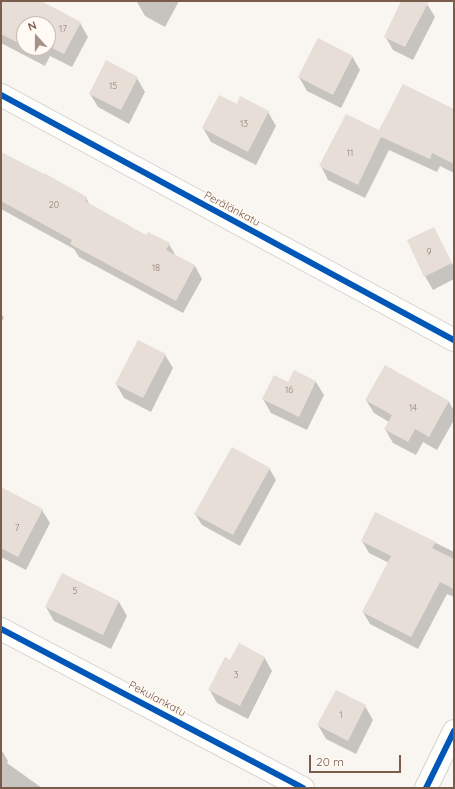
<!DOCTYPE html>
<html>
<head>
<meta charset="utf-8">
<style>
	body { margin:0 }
	#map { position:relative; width:455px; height:789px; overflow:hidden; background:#f9f5f0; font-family:Quicksand,sans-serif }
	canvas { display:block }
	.frame { position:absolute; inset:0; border:2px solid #7a5c4d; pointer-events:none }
	.north { position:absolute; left:16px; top:16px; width:40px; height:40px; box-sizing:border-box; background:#fffaf3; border:1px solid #cabbb1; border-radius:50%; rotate:339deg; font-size:11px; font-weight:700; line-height:16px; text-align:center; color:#7a5c4d }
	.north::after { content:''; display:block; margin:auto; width:14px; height:18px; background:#a69286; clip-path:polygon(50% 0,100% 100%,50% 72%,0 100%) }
	.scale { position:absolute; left:309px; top:755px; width:92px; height:18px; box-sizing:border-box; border:2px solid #7a5c4d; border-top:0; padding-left:5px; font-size:12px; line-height:14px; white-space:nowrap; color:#7a5c4d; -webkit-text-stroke:3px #fffaf3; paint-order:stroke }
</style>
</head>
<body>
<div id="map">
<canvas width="455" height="789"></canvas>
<div class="frame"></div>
<div class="north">N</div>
<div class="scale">20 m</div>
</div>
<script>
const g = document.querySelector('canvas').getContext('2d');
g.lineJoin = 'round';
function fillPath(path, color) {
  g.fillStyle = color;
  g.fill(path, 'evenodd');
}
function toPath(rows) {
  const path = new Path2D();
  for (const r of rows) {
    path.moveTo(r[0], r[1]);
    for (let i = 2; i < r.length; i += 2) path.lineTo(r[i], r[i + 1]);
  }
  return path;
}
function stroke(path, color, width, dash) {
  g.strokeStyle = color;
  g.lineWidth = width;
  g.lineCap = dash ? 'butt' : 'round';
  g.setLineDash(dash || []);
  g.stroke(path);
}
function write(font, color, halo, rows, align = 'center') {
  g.font = font + ' Quicksand,sans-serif';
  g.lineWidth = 3;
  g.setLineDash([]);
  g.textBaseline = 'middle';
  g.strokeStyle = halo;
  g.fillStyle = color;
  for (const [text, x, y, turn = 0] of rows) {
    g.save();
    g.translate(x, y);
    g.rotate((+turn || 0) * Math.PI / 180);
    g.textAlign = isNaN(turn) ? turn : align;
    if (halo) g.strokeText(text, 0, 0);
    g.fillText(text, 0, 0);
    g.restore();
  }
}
fillPath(toPath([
	[1,1,39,1,80,23,88,37,72,67,50,56,45,66,1,43],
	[24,24,48,24,48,48,24,48],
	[138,1,179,1,165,27,145,16,137,2],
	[402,1,422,1,427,4,435,17,413,60,393,50,385,36],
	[352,56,360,70,341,108,307,91,299,77],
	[137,78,145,92,129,124,98,107,90,94],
	[219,96,237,105,268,112,276,126,256,165,211,142,203,128],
	[454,110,454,173,440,166,437,172,389,150,365,198,328,180,321,166,379,131],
	[1,154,86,198,90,205,147,236,169,244,176,256,195,266,202,279,183,313,79,257,74,249,1,209],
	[433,228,454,267,454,279,433,290,425,276],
	[1,313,4,318,1,322],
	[165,355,173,368,151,412,124,398,116,384],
	[316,382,324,395,307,430,271,413,263,399,288,383],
	[366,400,449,402,454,411,454,420,437,450,423,442,416,455,393,443,385,429,389,422,374,413],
	[269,468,276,480,240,546,202,525,195,514],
	[1,488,42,510,50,523,26,570,1,557],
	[376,513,454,552,454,597,447,594,418,649,370,624,363,612,389,563,369,553,362,541],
	[62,575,119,602,127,616,111,649,54,621,46,607],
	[264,657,272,671,248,719,217,703,209,689,231,661],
	[365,706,373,720,356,754,326,739,318,725],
	[1,749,8,761,7,763,42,788,1,788]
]), '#0003');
fillPath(toPath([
	[1,1,41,1,81,22,64,54,48,46,48,24,24,24,24,46,1,34],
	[401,1,429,1,405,47,384,37],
	[318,38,353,56,333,95,298,77],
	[106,60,138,77,121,110,89,94],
	[403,84,454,109,454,164,432,153,430,159,381,137,358,185,319,166,346,114,379,130],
	[219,95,237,104,240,96,269,111,248,152,202,128],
	[1,152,44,174,44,173,87,197,85,201,146,235,148,232,170,243,166,250,195,265,176,301,70,244,72,240,1,201],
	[434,227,452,263,424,277,407,240],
	[138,340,166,354,143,398,115,384],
	[385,365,449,401,429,437,415,429,408,442,384,429,392,415,365,400],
	[294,370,316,381,299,417,262,399,274,375,288,382],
	[232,447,270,468,233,535,194,514],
	[1,487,43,509,18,557,1,548],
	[375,512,436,542,432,548,454,559,454,589,440,582,411,637,362,612,391,556,361,541],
	[62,573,119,601,103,635,45,607],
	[239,643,265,657,240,706,208,690,225,657,230,660],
	[336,690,366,705,348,741,317,725]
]), '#e6ded7');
const street = toPath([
	[1,95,454,340],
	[1,629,303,788],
	[426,788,454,731]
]);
stroke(street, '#d7d1cb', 24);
stroke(street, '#fefefd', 22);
stroke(toPath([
	[1,95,454,340],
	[1,629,303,788],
	[426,788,454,731]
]), '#0057b8', 6);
write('9px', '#977e72', null, [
	["17",63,29],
	["15",113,86],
	["13",244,124],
	["11",350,153],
	["20",54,205],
	["9",429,252],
	["18",156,268],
	["16",289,390],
	["14",413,408],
	["7",17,528],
	["5",75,591],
	["3",236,675],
	["1",341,715]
]);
write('11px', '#7a5c4d', '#fffaf3', [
	["Perälänkatu",232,209,28],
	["Pekulankatu",157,699,28]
]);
</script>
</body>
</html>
